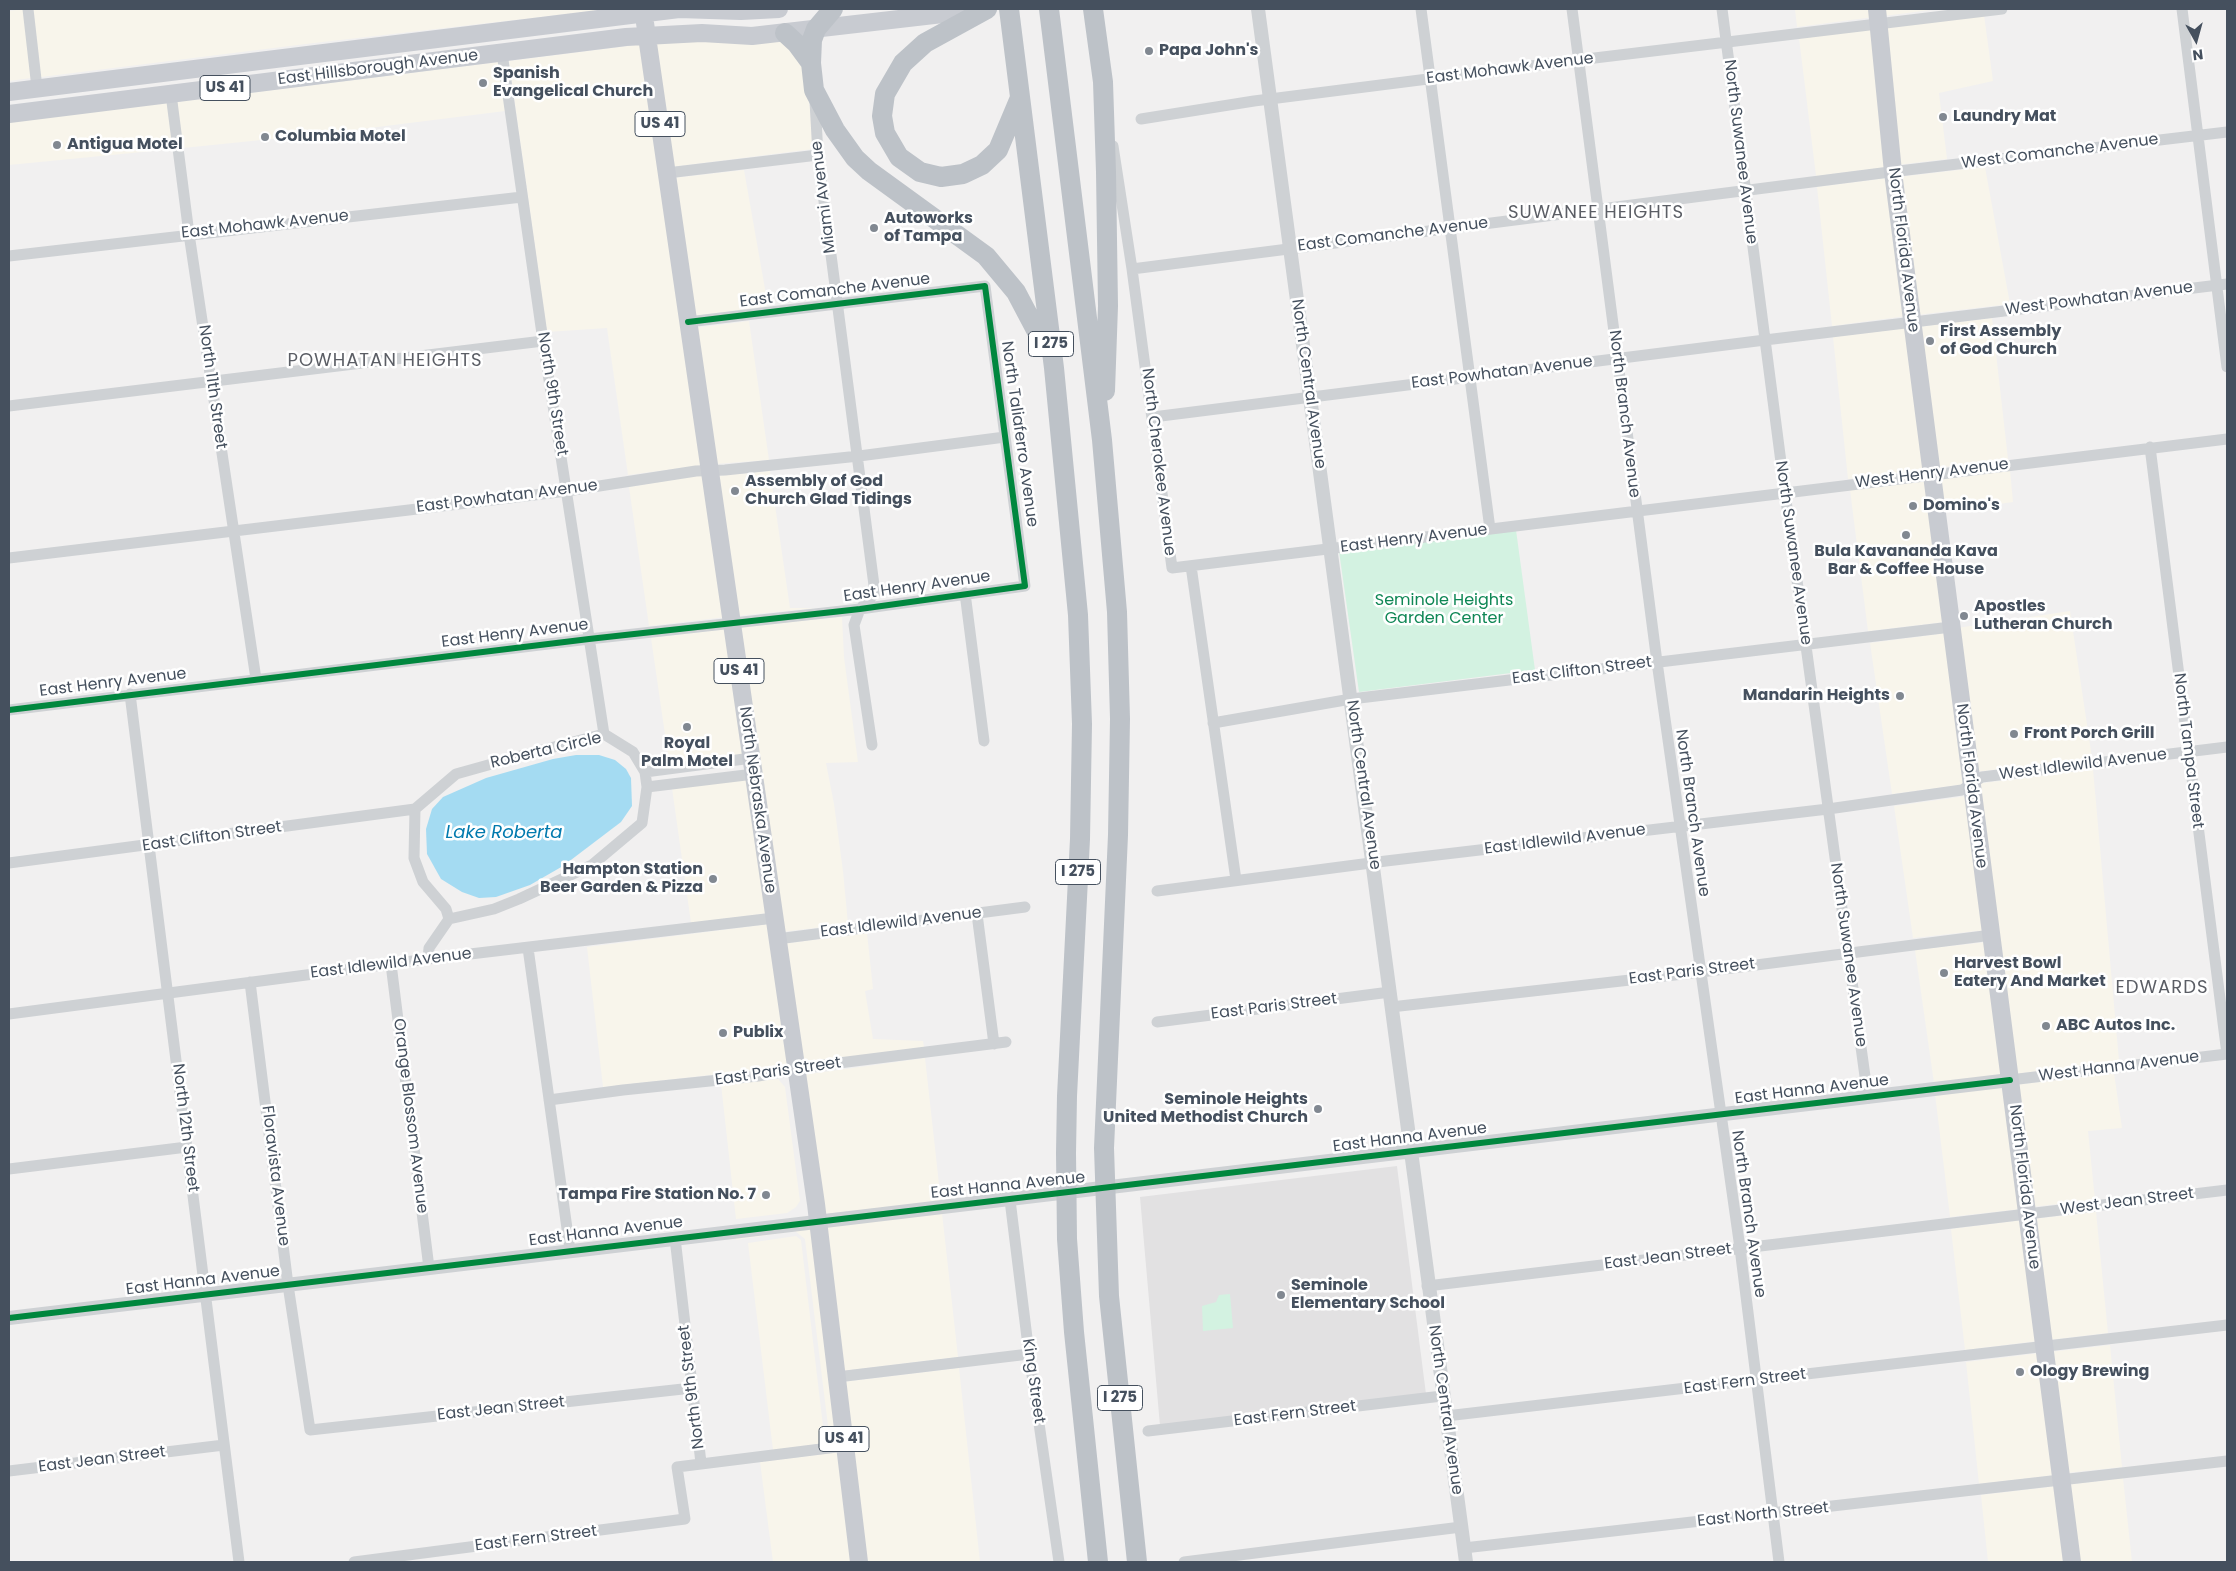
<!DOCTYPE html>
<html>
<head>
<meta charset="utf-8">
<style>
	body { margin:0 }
	#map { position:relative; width:2236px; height:1571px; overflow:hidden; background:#f1f0f0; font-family:Poppins,sans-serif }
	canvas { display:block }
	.frame { position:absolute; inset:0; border:10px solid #45505e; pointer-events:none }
	.north { position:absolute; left:2171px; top:15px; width:50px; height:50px; -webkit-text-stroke:4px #fff; paint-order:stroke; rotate:173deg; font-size:14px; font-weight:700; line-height:20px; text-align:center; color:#45505e }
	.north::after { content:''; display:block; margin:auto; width:18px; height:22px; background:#45505e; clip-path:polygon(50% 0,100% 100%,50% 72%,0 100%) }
</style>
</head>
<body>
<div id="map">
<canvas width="2236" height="1571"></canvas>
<div class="frame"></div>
<div class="north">N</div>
</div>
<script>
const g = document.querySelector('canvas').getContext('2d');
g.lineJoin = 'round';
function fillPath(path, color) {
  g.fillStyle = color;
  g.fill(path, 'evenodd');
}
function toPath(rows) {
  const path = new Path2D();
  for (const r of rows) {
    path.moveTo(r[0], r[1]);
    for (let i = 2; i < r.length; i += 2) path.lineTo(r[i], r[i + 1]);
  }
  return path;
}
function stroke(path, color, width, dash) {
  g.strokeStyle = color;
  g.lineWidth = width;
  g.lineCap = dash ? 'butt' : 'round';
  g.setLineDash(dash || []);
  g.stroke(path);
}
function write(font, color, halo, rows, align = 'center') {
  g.font = font + ' Poppins,sans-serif';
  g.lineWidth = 5;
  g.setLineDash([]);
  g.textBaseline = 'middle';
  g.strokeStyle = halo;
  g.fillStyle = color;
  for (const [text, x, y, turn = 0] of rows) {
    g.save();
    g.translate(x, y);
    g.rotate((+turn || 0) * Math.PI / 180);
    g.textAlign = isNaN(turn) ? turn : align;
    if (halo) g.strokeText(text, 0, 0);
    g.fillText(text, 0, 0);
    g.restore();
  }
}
fillPath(toPath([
	[23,9,31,78,9,81,9,11],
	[33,9,610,9,314,43,41,77],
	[1795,9,1873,9,1874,17,1797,27],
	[1883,9,1938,9,1884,16],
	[1984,15,1993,81,1939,93,1947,159,1897,165,1886,27],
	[1875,29,1887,167,1816,176,1799,38],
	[785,39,801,58,810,108,813,149,671,167,653,43],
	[643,44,704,465,628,475,607,328,547,332,509,61],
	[499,62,505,111,330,133,183,148,177,102],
	[167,103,173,149,9,165,9,122],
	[1985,167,2010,304,1916,315,1898,177],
	[744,170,768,306,693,316,673,178],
	[1888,178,1906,316,1832,326,1817,187],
	[1992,318,2008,459,1936,468,1918,327],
	[749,321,769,460,714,464,694,328],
	[1907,328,1926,469,1848,479,1833,337],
	[2010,470,2013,502,1942,512,1937,479],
	[770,471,790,608,815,608,736,616,716,476],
	[696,476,706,476,726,617,649,626,629,487],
	[1927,480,1945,622,1868,631,1850,490],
	[2070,611,2092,758,1975,772,1957,628],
	[842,617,844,657,858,762,826,763,834,804,843,871,848,924,781,932,737,627],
	[727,629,746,759,670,769,651,638],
	[1947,633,1966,784,1892,794,1870,643],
	[2093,769,2119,1061,2014,1074,1976,784],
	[748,771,768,913,691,923,671,781],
	[1967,796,1986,930,1913,938,1894,806],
	[770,924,790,1066,603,1087,587,947],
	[867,933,873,989,865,991,873,1039,923,1041,924,1047,800,1064,783,944],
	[1987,942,2004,1075,1934,1083,1915,950],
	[925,1058,941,1202,822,1214,802,1075],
	[2114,1073,2122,1128,2088,1131,2095,1200,2031,1207,2016,1085],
	[778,1079,785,1087,800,1201,796,1207,787,1213,736,1219,721,1084],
	[2006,1086,2021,1209,1950,1217,1935,1094],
	[2096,1212,2108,1333,2048,1340,2033,1219],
	[942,1213,958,1357,841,1371,824,1226],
	[2023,1220,2038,1341,1965,1350,1951,1229],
	[813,1227,839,1441,830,1442,805,1239,795,1231,736,1240,735,1237],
	[796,1236,801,1240,825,1443,773,1450,748,1243],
	[2110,1345,2122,1467,2066,1473,2050,1352],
	[2040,1353,2055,1475,1979,1484,1966,1362],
	[959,1368,980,1562,864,1562,843,1382],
	[841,1452,854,1562,773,1562,760,1462],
	[2123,1478,2132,1562,2077,1562,2067,1485],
	[2057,1486,2066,1562,1988,1562,1981,1495]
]), '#f8f5eb');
fillPath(toPath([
	[1397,1166,1426,1394,1160,1426,1140,1197]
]), '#e2e1e2');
fillPath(toPath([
	[1516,530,1535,670,1359,692,1339,551],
	[1230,1294,1233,1328,1203,1331,1202,1306,1216,1302,1219,1295]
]), '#d3f2e1');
fillPath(toPath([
	[576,755,599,755,615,760,626,769,631,778,632,806,621,822,563,866,530,885,496,897,479,898,462,892,441,879,427,854,426,829,432,809,443,797,486,778,553,759]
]), '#a4dbf2');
stroke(toPath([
	[28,9,37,88],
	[1421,9,1490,529],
	[1572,9,1657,662,1740,1248,1779,1562],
	[1722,9,1785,493,1868,1098],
	[2182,9,2227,367],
	[502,53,543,341,604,734],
	[171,94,189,234,256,679],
	[815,101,818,155,875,593,860,609,854,625,872,745],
	[1141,119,1254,101,1578,60,2002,9],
	[1113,146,1132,269,1172,568,2227,439],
	[667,173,818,155],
	[9,256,522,197],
	[1132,269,1882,173,2227,132],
	[9,406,543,341],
	[1153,417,1765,340,2227,284],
	[2150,447,2227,1054],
	[9,558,567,491,696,471,725,470,859,456,1005,437],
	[1191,566,1236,880],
	[965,593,984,741],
	[130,694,239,1562],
	[9,710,589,639,860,609,1025,586,985,286,688,322],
	[1213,723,1351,699,1951,627],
	[645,772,752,758],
	[647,787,754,774],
	[9,863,415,809],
	[1157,891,1386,861,1828,809,1962,790,1982,777,2227,747],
	[977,914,994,1044],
	[777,939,1025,907],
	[528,948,570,1250],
	[428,959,429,948,449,919,494,909,519,899,592,865,642,823,647,787,645,772,633,752,604,734,531,753,456,774,415,809,414,858,423,882,446,909,449,919],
	[391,964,429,1268],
	[250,982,288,1285,310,1430,692,1388],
	[1391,1007,1701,972,1992,935],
	[9,1014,428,959,774,918],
	[1157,1022,1390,992],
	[2010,1080,2227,1054],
	[549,1100,623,1090,758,1076,815,1066,1006,1042],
	[9,1169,187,1147],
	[1010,1200,1029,1354,1059,1562],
	[675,1238,701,1463],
	[1427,1286,2227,1190],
	[837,1377,1029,1354],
	[1446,1416,2227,1325],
	[1148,1431,1442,1396],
	[9,1471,224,1445],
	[1464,1548,2227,1461],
	[354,1562,685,1519,677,1467,845,1446],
	[1184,1562,1461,1527]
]), '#ced1d4', 11);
stroke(toPath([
	[1258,9,1466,1562],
	[9,1318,2010,1080]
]), '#ced1d4', 14);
stroke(toPath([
	[643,9,816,1204,859,1562],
	[1877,9,1893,172,2072,1562],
	[9,92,679,9,741,11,779,9],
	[9,114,626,37,702,33,752,36,986,9]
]), '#c8cbd1', 18);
stroke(toPath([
	[833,9,816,29,812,40,811,63,814,90,835,130,855,158,869,171,986,256,1016,292,1045,347],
	[987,9,925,43,903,63,885,94,882,116,885,133,899,157,920,172,941,177,963,174,982,165,998,150,1019,100],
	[1009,9,1054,368,1078,615,1082,724,1080,839,1067,1096,1066,1153,1067,1239,1074,1332,1098,1562],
	[1049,9,1102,440,1117,612,1120,719,1118,835,1104,1148,1109,1296,1137,1562],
	[1093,9,1103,82,1106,172,1108,306,1105,391],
	[785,33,797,44,811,63]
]), '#bdc2c8', 20);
stroke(toPath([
	[9,710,589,639,860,609,1025,586,985,286,688,322],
	[9,1318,2010,1080]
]), '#00873e', 6);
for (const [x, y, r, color] of [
	[1149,51,5,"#818891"],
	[483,83,5,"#818891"],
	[1943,117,5,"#818891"],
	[265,137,5,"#818891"],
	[57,145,5,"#818891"],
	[874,228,5,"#818891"],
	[1930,341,5,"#818891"],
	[735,491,5,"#818891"],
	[1913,506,5,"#818891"],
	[1906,535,5,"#818891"],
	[1964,616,5,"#818891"],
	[1900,696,5,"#818891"],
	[687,727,5,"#818891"],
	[2014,734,5,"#818891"],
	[713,879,5,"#818891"],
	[1944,973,5,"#818891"],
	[2046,1026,5,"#818891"],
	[723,1033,5,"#818891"],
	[1318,1109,5,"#818891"],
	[766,1195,5,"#818891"],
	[1281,1295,5,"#818891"],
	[2020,1372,5,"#818891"]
]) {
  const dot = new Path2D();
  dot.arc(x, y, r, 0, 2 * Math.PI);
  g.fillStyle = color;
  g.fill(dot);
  stroke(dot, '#fff', 2);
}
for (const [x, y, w] of [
	[225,88,50],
	[660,124,50],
	[1051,344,45],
	[739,671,50],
	[1078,872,45],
	[1120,1398,45],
	[844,1439,50]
]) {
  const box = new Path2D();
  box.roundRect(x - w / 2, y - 12.5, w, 25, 4);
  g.fillStyle = '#fff';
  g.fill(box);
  stroke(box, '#45505e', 1);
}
write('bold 15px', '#45505e', null, [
	["US 41",225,88],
	["US 41",660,124],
	["I 275",1051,344],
	["US 41",739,671],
	["I 275",1078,872],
	["I 275",1120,1398],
	["US 41",844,1439]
]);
write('bold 16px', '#45505e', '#fff', [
	["Papa John's",1159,51],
	["Spanish",493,74],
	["Evangelical Church",493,92],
	["Laundry Mat",1953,117],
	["Columbia Motel",275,137],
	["Antigua Motel",67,145],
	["Autoworks",884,219],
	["of Tampa",884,237],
	["First Assembly",1940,332],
	["of God Church",1940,350],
	["Assembly of God",745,482],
	["Church Glad Tidings",745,500],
	["Domino's",1923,506],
	["Bula Kavananda Kava",1906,552,"center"],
	["Bar & Coffee House",1906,570,"center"],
	["Apostles",1974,607],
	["Lutheran Church",1974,625],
	["Mandarin Heights",1890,696,"right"],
	["Front Porch Grill",2024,734],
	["Royal",687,744,"center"],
	["Palm Motel",687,762,"center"],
	["Hampton Station",703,870,"right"],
	["Beer Garden & Pizza",703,888,"right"],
	["Harvest Bowl",1954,964],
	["Eatery And Market",1954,982],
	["ABC Autos Inc.",2056,1026],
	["Publix",733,1033],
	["Seminole Heights",1308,1100,"right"],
	["United Methodist Church",1308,1118,"right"],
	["Tampa Fire Station No. 7",756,1195,"right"],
	["Seminole",1291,1286],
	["Elementary School",1291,1304],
	["Ology Brewing",2030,1372]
], 'left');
write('16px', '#45505e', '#fff', [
	["East Hillsborough Avenue",378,68,-7],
	["East Mohawk Avenue",1510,69,-7],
	["North Suwanee Avenue",1740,152,83],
	["West Comanche Avenue",2060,152,-7],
	["Miami Avenue",824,197,-97],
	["East Mohawk Avenue",265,225,-6],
	["East Comanche Avenue",1393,235,-7],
	["North Florida Avenue",1903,250,83],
	["East Comanche Avenue",835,291,-7],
	["West Powhatan Avenue",2099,299,-7],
	["East Powhatan Avenue",1502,373,-7],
	["North Central Avenue",1308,384,82],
	["North 11th Street",212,387,82],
	["North 9th Street",552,394,81],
	["North Branch Avenue",1624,414,83],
	["North Taliaferro Avenue",1019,434,82],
	["North Cherokee Avenue",1158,462,83],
	["West Henry Avenue",1932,474,-7],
	["East Powhatan Avenue",507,497,-7],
	["East Henry Avenue",1414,539,-7],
	["North Suwanee Avenue",1793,553,82],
	["East Henry Avenue",917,587,-8],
	["East Henry Avenue",515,634,-7],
	["East Clifton Street",1582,671,-7],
	["East Henry Avenue",113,683,-7],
	["Roberta Circle",546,751,-13],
	["North Tampa Street",2188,751,83],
	["West Idlewild Avenue",2083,765,-7],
	["North Central Avenue",1363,785,82],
	["North Florida Avenue",1971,786,83],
	["North Nebraska Avenue",757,800,82],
	["North Branch Avenue",1692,813,82],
	["East Clifton Street",212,837,-8],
	["East Idlewild Avenue",1565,840,-7],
	["East Idlewild Avenue",901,923,-7],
	["North Suwanee Avenue",1848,955,82],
	["East Idlewild Avenue",391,964,-7],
	["East Paris Street",1692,972,-7],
	["East Paris Street",1274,1007,-7],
	["West Hanna Avenue",2119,1067,-7],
	["East Paris Street",778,1072,-8],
	["East Hanna Avenue",1812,1090,-7],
	["Orange Blossom Avenue",410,1116,83],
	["North 12th Street",185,1128,83],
	["East Hanna Avenue",1410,1138,-7],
	["Floravista Avenue",275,1176,83],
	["East Hanna Avenue",1008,1186,-6],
	["North Florida Avenue",2024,1187,83],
	["West Jean Street",2127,1202,-7],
	["North Branch Avenue",1748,1214,82],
	["East Hanna Avenue",606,1232,-7],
	["East Jean Street",1668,1257,-7],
	["East Hanna Avenue",203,1281,-7],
	["King Street",1033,1381,82],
	["East Fern Street",1745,1382,-7],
	["North 9th Street",692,1387,-97],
	["East Jean Street",501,1409,-6],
	["North Central Avenue",1445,1410,82],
	["East Fern Street",1295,1414,-7],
	["East Jean Street",102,1460,-7],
	["East North Street",1763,1515,-6],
	["East Fern Street",536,1539,-7]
]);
write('16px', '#0f8755', '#fff', [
	["Seminole Heights",1444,601],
	["Garden Center",1444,619]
]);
g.letterSpacing = '1px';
write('18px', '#5b5e65', '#fff', [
	["SUWANEE HEIGHTS",1596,213],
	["POWHATAN HEIGHTS",385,361],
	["EDWARDS",2162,988]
]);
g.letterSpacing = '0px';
write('italic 18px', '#017aae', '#fff', [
	["Lake Roberta",504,833]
]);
</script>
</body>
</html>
